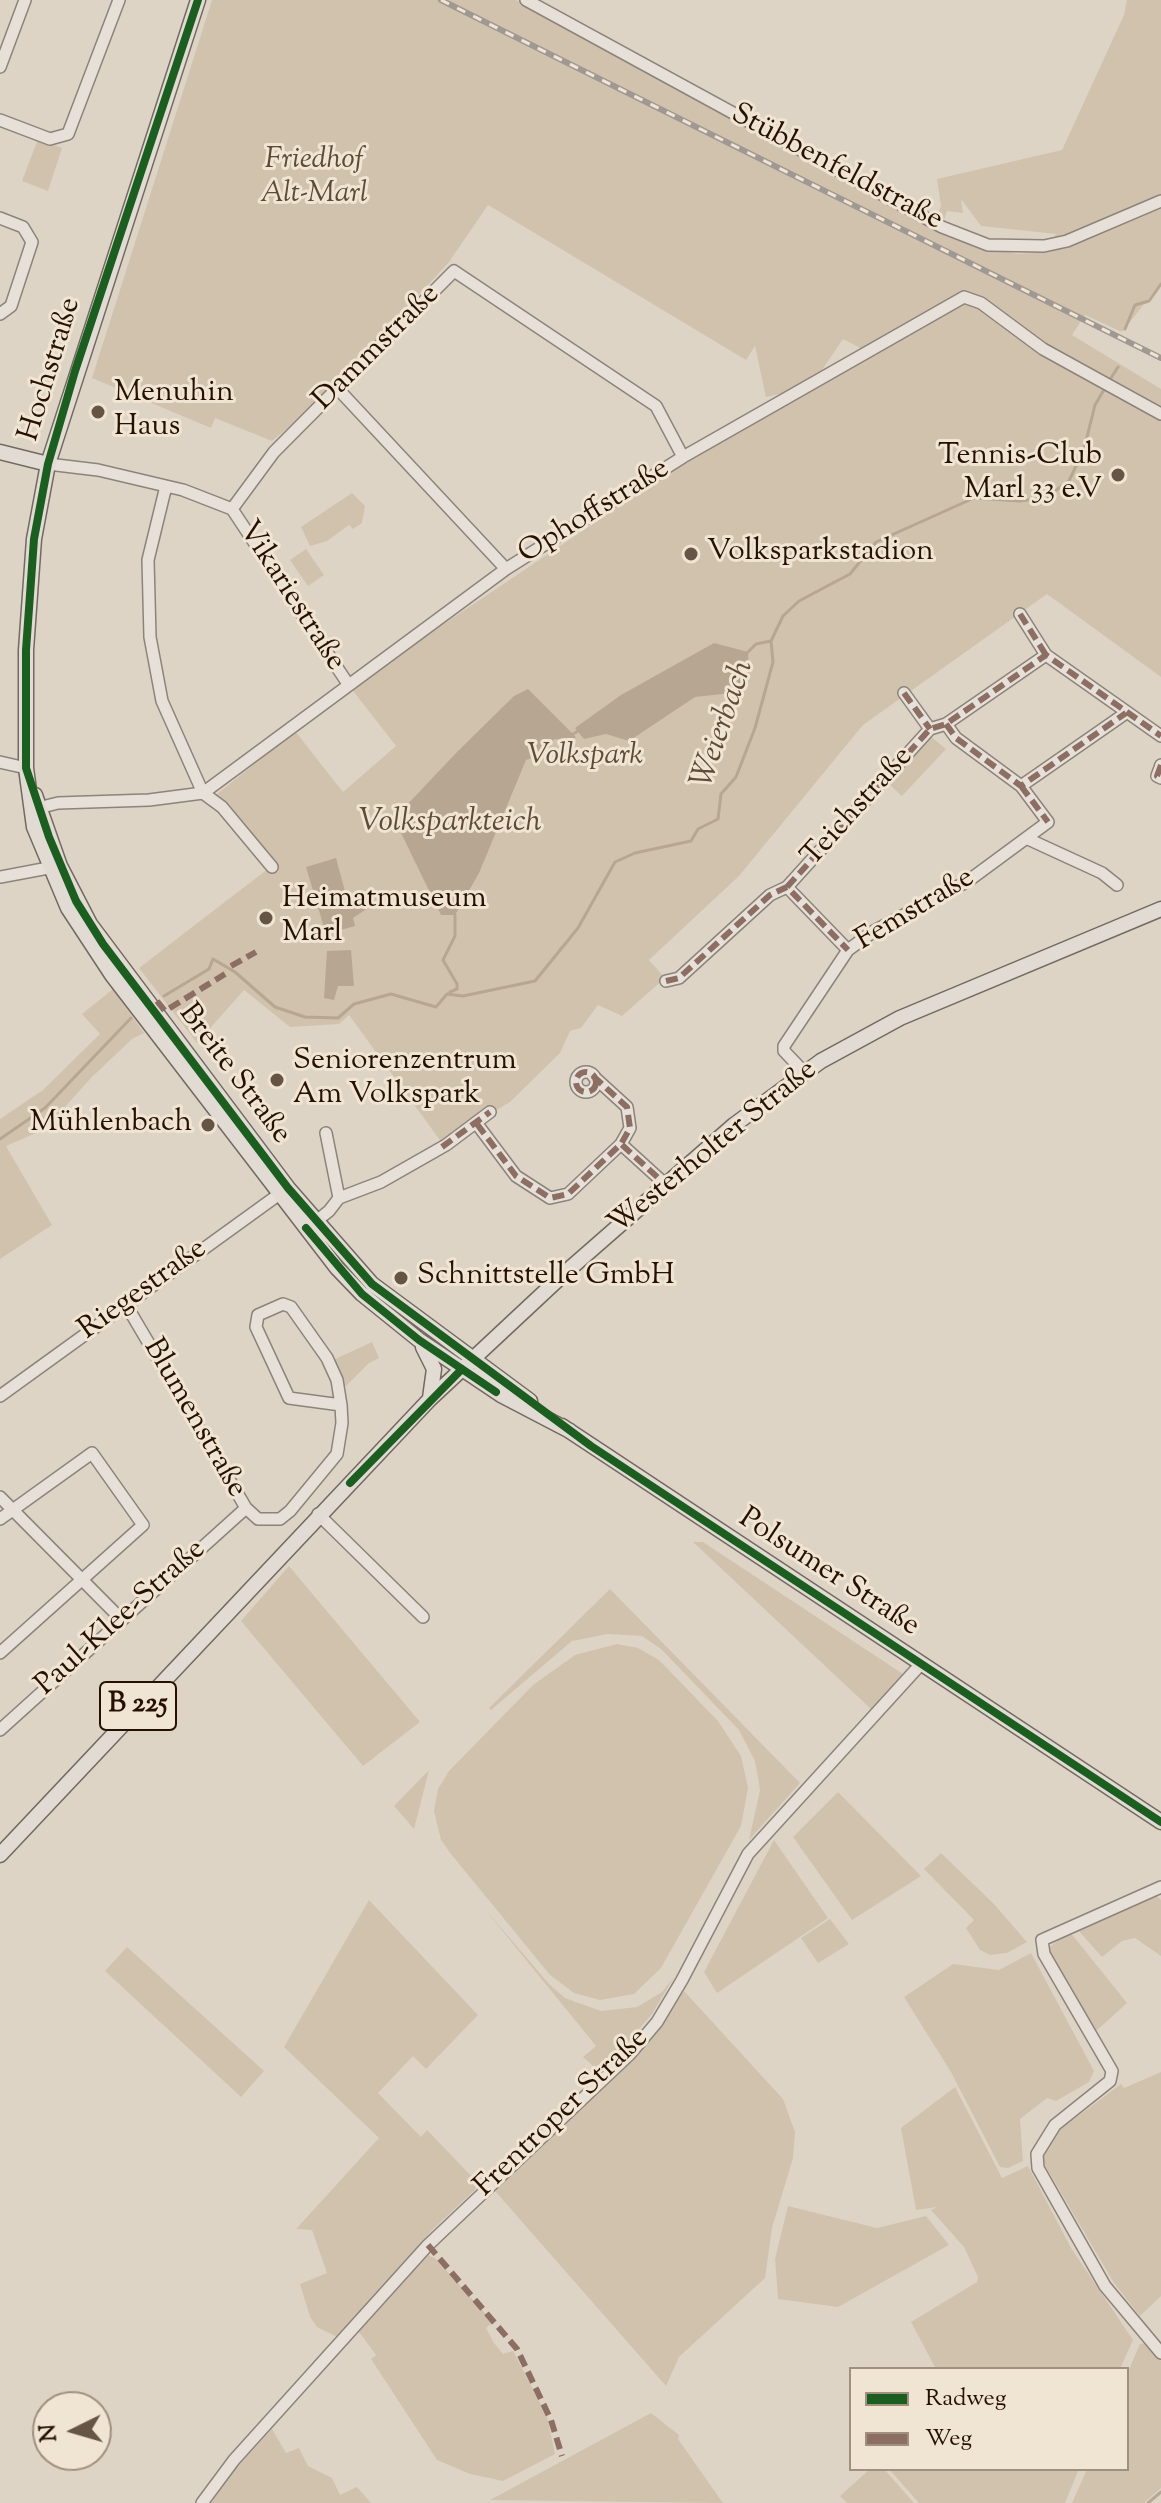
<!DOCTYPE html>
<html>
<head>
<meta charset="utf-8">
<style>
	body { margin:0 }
	#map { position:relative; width:1161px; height:2503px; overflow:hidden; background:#ded4c6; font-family:"Sorts Mill Goudy",serif }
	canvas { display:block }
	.legend { position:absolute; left:849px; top:2367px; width:280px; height:104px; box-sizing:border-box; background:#f0e4d3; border:2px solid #9f907f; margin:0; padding:10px 14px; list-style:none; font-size:24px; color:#261100 }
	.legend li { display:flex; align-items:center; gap:16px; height:40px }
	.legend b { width:40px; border:2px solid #9f907f }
	.north { position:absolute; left:32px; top:2391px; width:80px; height:80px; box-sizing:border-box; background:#f0e4d3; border:2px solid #9f907f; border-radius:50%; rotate:265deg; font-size:22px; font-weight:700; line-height:32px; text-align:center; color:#261100 }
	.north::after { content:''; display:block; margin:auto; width:28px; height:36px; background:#665545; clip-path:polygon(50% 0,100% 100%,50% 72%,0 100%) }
</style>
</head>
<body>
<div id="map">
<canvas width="1161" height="2503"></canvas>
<ul class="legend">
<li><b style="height:10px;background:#1b5e20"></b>Radweg</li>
<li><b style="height:10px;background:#8d6e63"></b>Weg</li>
</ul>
<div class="north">N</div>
</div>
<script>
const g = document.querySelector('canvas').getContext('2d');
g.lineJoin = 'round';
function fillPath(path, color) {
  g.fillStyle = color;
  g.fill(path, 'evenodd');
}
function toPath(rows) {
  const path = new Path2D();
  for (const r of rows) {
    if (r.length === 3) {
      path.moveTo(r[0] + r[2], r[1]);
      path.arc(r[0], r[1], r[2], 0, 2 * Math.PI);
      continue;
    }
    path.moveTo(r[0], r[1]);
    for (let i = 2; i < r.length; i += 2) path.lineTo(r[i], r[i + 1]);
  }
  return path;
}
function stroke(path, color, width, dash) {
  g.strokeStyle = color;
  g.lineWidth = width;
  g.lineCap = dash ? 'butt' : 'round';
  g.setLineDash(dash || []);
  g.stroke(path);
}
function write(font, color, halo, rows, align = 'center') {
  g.font = font + ' "Sorts Mill Goudy",serif';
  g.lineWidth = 6;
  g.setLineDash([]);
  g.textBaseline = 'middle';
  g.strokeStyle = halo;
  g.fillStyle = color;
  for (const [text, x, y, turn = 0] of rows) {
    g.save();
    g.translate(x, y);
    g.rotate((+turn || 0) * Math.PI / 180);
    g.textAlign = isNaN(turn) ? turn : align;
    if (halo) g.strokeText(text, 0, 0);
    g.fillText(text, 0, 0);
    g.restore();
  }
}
fillPath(toPath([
	[212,0,516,0,935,229,990,249,1018,254,1048,252,1056,234,981,226,961,199,963,213,947,211,943,223,936,220,941,206,937,179,1062,150,1124,15,1127,0,1161,0,1161,283,1122,332,1085,315,1072,335,1161,389,1161,677,1047,594,863,725,739,876,649,960,665,978,622,1016,598,1005,581,1028,570,1031,560,1053,510,1102,442,1143,349,1015,339,1024,290,1027,244,990,197,1043,139,968,269,868,216,795,295,731,343,792,396,746,350,687,685,462,864,350,843,339,818,376,784,393,766,397,755,346,746,360,488,205,449,262,325,397,272,441,215,418,211,428,92,378],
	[38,139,62,148,48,191,22,181],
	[352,493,365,506,362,523,353,529,349,525,327,541,310,546,301,527],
	[306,549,324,575,308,586,290,560],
	[929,735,946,749,902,796,887,782],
	[113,989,144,1033,132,1039,91,1078,45,1129,6,1146,52,1225,0,1259,0,1119,43,1090,100,1034,82,1014],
	[372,1342,379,1358,369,1363,346,1386,342,1386,331,1361],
	[693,1542,703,1542,903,1674,871,1709],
	[289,1566,420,1722,363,1766,241,1621],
	[610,1589,800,1783,749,1840,760,1790,755,1761,739,1730,661,1649,642,1636,608,1634,572,1641,491,1710,489,1708],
	[617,1644,638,1648,659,1660,718,1721,741,1756,748,1788,741,1826,661,1968,634,1994,600,2000,574,1993,550,1975,451,1854,441,1840,434,1811,438,1789,449,1771,533,1685,575,1655],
	[429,1770,414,1829,394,1806],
	[838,1792,921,1876,852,1920,793,1837],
	[774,1840,828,1918,717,1993,704,1972],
	[941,1853,993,1903,1027,1942,1007,1953,990,1955,980,1950,966,1928,974,1920,924,1869],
	[1156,1895,1161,1900,1161,1956,1135,1938,1122,1941,1102,1957,1077,1929],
	[369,1900,478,2015,426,2069,413,2056,378,2093,421,2137,427,2130,480,2185,433,2229,339,2338,317,2327,310,2317,300,2284,327,2273,312,2230,296,2229,379,2138,284,2047],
	[483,1907,549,1984,565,1998,601,2011,637,2007,662,1992,674,1977,652,2014,601,2073,583,2057,596,2046],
	[830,1919,849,1944,818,1963,801,1938],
	[1070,1932,1127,2003,1095,2032,1048,1948],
	[127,1947,264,2071,241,2097,105,1971],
	[1031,1953,1094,2071,1089,2082,1056,2101,1047,2098,1020,2119,1023,2161,1008,2168,1000,2167,951,2072,904,1997,953,1964,999,1970],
	[684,1991,783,2099,795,2132,793,2158,772,2228,765,2278,679,2357,666,2386,495,2191,636,2058],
	[1161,2072,1161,2296,1140,2316,1114,2283,1043,2162,1043,2155,1053,2135,1121,2084,1124,2088],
	[955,2087,1002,2178,1028,2166,1071,2248,1133,2340,1120,2369,936,2369,911,2322,977,2282,978,2277,964,2247,931,2210,937,2207,916,2210,901,2128],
	[788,2206,877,2228,926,2216,949,2245,838,2307,778,2299,775,2259],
	[428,2255,436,2259,493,2322,486,2328,494,2343,503,2354,513,2351,547,2416,555,2454,503,2481,470,2474,437,2460,371,2359,376,2355,359,2332],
	[1146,2343,1161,2361,1161,2488,1144,2503,1072,2503,1087,2469,1127,2469,1127,2374,1140,2344],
	[651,2413,679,2435,678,2439,723,2503,490,2500],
	[272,2429,286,2453,299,2448,308,2466,332,2478,340,2495,357,2487,371,2503,211,2503,222,2484],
	[870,2469,884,2469,914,2503,847,2503,840,2496],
	[889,2469,1079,2469,1065,2503,919,2503]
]), '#d1c2ae');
fillPath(toPath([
	[714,643,748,652,749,678,732,693,695,697,629,741,606,734,584,739,575,728,621,695],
	[528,689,576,737,570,742,554,739,546,753,526,760,479,873,455,915,441,915,400,831,399,818,403,809,458,751,514,696],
	[336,858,346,895,364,899,371,906,353,918,355,926,326,934,306,867],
	[351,950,354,986,338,986,334,1000,324,998,327,951]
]), '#b7a692');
stroke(toPath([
	[1125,329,1135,305,1149,301,1161,284],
	[1109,381,1118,367],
	[748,652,756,644,771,641],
	[573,734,578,731],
	[450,992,457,989,457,984,443,960,455,936,455,915],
	[164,996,209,969,213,959,235,972,275,1007,305,1017,338,1018,354,1004,391,994,436,1007,447,994,463,996,535,981,578,928,615,862,635,853,691,841,698,829,718,819,721,794,736,777,755,728,773,662,771,641,783,616,799,601,850,574,876,542,974,498,1020,501,1045,498,1069,481,1084,449,1095,405,1105,388],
	[0,1139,45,1108,131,1018],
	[1148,2503,1161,2492]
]), '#b7a692', 3);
const minor = toPath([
	[526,0,942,227,988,245,1044,246,1067,241,1161,201],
	[0,67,25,0],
	[0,120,50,139,68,134,119,0],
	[0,218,23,227,32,242,11,306,0,314],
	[338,389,506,569],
	[48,464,98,470,183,490,232,509,348,684],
	[166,486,148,560,150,637,162,701,203,793,222,807,272,867],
	[232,509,274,452,454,271,656,406,683,457],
	[1020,614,1046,655],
	[904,693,930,729],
	[946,724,956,738,1021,786,1126,713],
	[0,762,26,768],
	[1161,765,1157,776,1161,778],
	[34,809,58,803,149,800,203,793,506,569,683,457,964,297,981,303,1043,349,1161,414],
	[1028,839,1102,873,1117,885],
	[0,877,59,866],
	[787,887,930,729,946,724,1046,655,1161,736],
	[666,981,679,978,770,895,787,887,848,950],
	[586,1082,10],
	[805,1073,784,1051,784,1046,848,950,874,931,968,881,1048,822,1021,786],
	[593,1076,627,1107,630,1128,621,1144],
	[477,1124,516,1176,550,1198,568,1194,621,1144,665,1184],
	[326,1133,339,1198],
	[310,1226,329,1211,339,1198,381,1182,446,1145,490,1112],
	[125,1303,246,1508,258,1519,280,1519,290,1511,337,1454,342,1423,341,1405,337,1380,327,1358,291,1307,283,1304,258,1315,256,1327,289,1398,341,1405],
	[0,1396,285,1190],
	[0,1497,122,1620],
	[318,1514,423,1617],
	[0,1519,92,1453,143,1525,0,1653],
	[0,1730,246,1508],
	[1161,1887,1042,1940,1044,1954,1112,2071,1110,2081,1055,2125,1037,2154,1038,2168,1105,2286,1161,2353],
	[202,2503,234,2460,428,2245,630,2054,657,2022,682,1980,748,1854,921,1664]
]);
const major = toPath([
	[198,0,48,464,34,539,26,650,26,768,34,827,68,908,112,975,337,1268,362,1294,419,1340,501,1395,570,1431],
	[0,452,48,464],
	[35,795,60,866,90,924,288,1188,372,1284,530,1401],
	[423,1347,434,1369,430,1398],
	[562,1426,1161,1822],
	[0,1855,430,1399,566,1272,734,1125,821,1061,900,1018,1161,909]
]);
stroke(minor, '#8c847a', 14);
stroke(major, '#726960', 17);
stroke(minor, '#e6e0d9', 11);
stroke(major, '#e1dbd3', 14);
const rail = toPath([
	[441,0,1161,358]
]);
stroke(rail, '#a09992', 6);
stroke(rail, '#f0e4d3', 3, [9]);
stroke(toPath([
	[1020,614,1046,655],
	[904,693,930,729],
	[946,724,956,738,1021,786,1126,713],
	[1161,765,1157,776,1161,778],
	[1021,786,1048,822],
	[787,887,930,729,946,724,1046,655,1161,736],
	[231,966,256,952],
	[666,981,679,978,770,895,787,887,848,950],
	[157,1001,165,1011,225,974],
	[586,1082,10],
	[593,1076,627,1107,630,1128,621,1144],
	[477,1124,516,1176,550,1198,568,1194,621,1144,665,1184],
	[442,1147,490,1112],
	[428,2245,517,2349,551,2420,562,2456]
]), '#8d6e63', 6, [12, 6]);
stroke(toPath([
	[198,0,75,371,48,464,34,539,26,650,26,768,49,837,76,901,103,944,288,1188,372,1284,591,1446,1161,1822],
	[306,1228,362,1294,419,1340,496,1392],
	[350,1483,462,1369]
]), '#1b5e20', 8);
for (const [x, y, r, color] of [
	[98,412,8,"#665545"],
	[1118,475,8,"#665545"],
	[691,554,8,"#665545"],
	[266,918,8,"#665545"],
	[277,1080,8,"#665545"],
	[208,1125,8,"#665545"],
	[401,1278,8,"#665545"]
]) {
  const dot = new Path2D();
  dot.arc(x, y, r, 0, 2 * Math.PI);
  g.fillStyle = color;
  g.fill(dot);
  stroke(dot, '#f0e4d3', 3);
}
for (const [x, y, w] of [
	[138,1706,76]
]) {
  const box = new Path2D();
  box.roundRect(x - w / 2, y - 24, w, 48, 6);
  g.fillStyle = '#f0e4d3';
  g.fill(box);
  stroke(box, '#261100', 2);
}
write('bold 28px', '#261100', null, [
	["B 225",138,1706]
]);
write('italic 30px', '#5e4a36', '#f0e4d3', [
	["Friedhof",314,162],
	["Alt-Marl",314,196],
	["Volkspark",585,758]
]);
write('30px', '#261100', '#f0e4d3', [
	["Stübbenfeldstraße",836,169,28],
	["Dammstraße",378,349,-45],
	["Hochstraße",52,370,-73],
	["Ophoffstraße",595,513,-32],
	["Vikariestraße",290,597,57],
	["Teichstraße",859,808,-48],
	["Femstraße",916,911,-31],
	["Breite Straße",233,1075,53],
	["Westerholter Straße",714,1149,-39],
	["Riegestraße",144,1291,-36],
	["Blumenstraße",193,1419,60],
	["Polsumer Straße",828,1574,33],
	["Paul-Klee-Straße",122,1619,-42],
	["Frentroper Straße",563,2114,-44]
]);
write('30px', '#261100', '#f0e4d3', [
	["Menuhin",114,395],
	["Haus",114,429],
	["Tennis-Club",1102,458,"right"],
	["Marl 33 e.V",1102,492,"right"],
	["Volksparkstadion",707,554],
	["Heimatmuseum",282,901],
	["Marl",282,935],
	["Seniorenzentrum",293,1063],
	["Am Volkspark",293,1097],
	["Mühlenbach",192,1125,"right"],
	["Schnittstelle GmbH",417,1278]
], 'left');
write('italic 32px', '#604b37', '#f0e4d3', [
	["Weierbach",725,725,-71],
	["Volksparkteich",450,825]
]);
</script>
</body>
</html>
